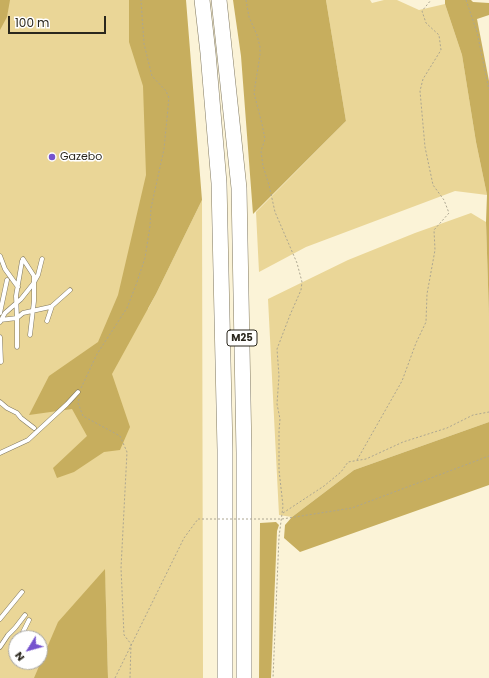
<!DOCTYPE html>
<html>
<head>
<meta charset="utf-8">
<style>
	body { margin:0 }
	#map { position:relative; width:489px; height:678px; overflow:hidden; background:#fbf3d7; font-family:Poppins,sans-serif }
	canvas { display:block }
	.north { position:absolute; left:8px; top:630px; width:40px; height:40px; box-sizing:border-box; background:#fff; border:1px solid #aaa9a5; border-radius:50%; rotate:233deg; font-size:11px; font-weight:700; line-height:16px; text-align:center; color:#2a271d }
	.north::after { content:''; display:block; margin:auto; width:14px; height:18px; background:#7654ce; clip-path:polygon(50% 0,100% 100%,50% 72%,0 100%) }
	.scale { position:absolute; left:8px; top:16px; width:98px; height:18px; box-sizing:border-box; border:2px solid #2a271d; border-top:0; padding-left:5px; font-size:12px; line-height:14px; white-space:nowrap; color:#2a271d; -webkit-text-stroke:3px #fff; paint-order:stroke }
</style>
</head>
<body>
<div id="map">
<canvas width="489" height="678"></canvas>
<div class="north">N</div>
<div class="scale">100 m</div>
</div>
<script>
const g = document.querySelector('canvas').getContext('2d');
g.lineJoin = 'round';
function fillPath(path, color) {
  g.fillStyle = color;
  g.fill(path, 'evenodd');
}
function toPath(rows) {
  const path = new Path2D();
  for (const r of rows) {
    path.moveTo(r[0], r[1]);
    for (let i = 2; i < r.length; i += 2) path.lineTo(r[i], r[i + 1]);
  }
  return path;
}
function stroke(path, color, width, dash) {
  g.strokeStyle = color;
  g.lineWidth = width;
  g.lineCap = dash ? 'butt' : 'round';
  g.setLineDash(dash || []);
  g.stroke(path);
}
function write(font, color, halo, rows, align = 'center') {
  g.font = font + ' Poppins,sans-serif';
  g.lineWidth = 3;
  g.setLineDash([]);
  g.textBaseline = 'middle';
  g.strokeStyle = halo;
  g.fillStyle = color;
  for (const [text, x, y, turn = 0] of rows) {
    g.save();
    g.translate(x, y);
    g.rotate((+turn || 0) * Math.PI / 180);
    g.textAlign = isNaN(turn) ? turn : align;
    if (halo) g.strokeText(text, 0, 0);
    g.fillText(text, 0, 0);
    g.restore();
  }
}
fillPath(toPath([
	[0,0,144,0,148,309,156,294,202,200,203,678,108,678,105,578,64,678,0,678],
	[16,638,40,638,40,662,16,662],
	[326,0,370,0,372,3,384,0,397,0,419,10,445,4,462,55,476,142,487,195,455,191,306,247,259,272,256,212,346,121],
	[471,213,486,222,489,316,489,422,354,470,292,517,279,515,268,299,348,260,415,233]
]), '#ead697');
fillPath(toPath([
	[0,0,10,0,7,17,0,30],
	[129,0,186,0,202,200,156,294,112,374,130,427,120,450,104,452,74,472,57,478,53,468,87,436,72,409,29,415,49,376,98,342,118,295,146,175,143,86,129,42],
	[233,0,326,0,346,121,253,214,241,56],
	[445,0,471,0,473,2,489,3,489,15,477,19,489,81,489,316,486,222,487,195,476,142,462,55,445,4],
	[489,422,489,485,300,552,284,538,285,525,292,517,354,470],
	[276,522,279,525,277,531,271,678,259,678,260,523],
	[105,569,108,678,34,678,58,622]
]), '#c7ae5e');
const service = toPath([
	[0,256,5,269,18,287],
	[23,259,34,276,34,301,30,335],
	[0,313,7,280],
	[0,320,17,318,16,296,22,261],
	[47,321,52,306,70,290],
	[0,322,5,313,21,299,33,284,38,275,42,259],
	[0,337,1,362],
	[17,347,17,318,23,313,50,307],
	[0,402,7,408,17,413,21,418,34,428],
	[0,453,28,440,67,404,78,392],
	[0,619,22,592],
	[20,638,29,620],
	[0,647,8,635,15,628,25,615],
	[13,653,16,647]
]);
const motorway = toPath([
	[202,0,208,53,219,183,225,450,225,678],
	[219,0,239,188,244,453,244,678]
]);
stroke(service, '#817961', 5);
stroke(motorway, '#817961', 16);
stroke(toPath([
	[246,0,249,17,257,35,260,47,260,55,254,93,262,124,265,139,261,151,263,166,269,185,275,212,297,263,302,282,301,290,290,315,277,349,279,376,277,404,280,419,279,431,279,470,283,506,279,537,273,678],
	[466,0,477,32,489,90],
	[81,388,97,354,127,308,136,285,145,258,150,226,151,208,164,149,169,98,166,91,152,76,144,44,141,0],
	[79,399,78,403,83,416,120,436,127,452,121,568,124,635,131,644,130,678],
	[357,460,402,381,416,343,426,322,427,294,435,250,434,230,449,213,444,200,433,185,425,147,420,91,423,79,441,50,439,35,426,23,422,11,431,0],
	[283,513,324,486,341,472,348,462,366,459,403,442,447,428,473,415,489,412],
	[282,519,352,508,489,456],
	[115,678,184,538,198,519]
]), '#aca691', 1, [2, 2]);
stroke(service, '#fff', 4);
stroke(motorway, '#fff', 15);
stroke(toPath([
	[198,519,282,519]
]), '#aca691', 1, [2, 2]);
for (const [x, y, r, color] of [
	[52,157,4,"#7654ce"]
]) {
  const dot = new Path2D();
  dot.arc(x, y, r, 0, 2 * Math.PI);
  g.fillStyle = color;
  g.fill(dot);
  stroke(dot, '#fff', 1.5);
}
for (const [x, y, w] of [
	[242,338,30]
]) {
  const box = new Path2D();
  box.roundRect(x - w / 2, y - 8, w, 16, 3);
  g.fillStyle = '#fff';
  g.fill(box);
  stroke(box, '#2a271d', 1);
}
write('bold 10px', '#2a271d', null, [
	["M25",242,338]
]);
write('11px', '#2a271d', '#fff', [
	["Gazebo",60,157]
], 'left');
</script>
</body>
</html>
